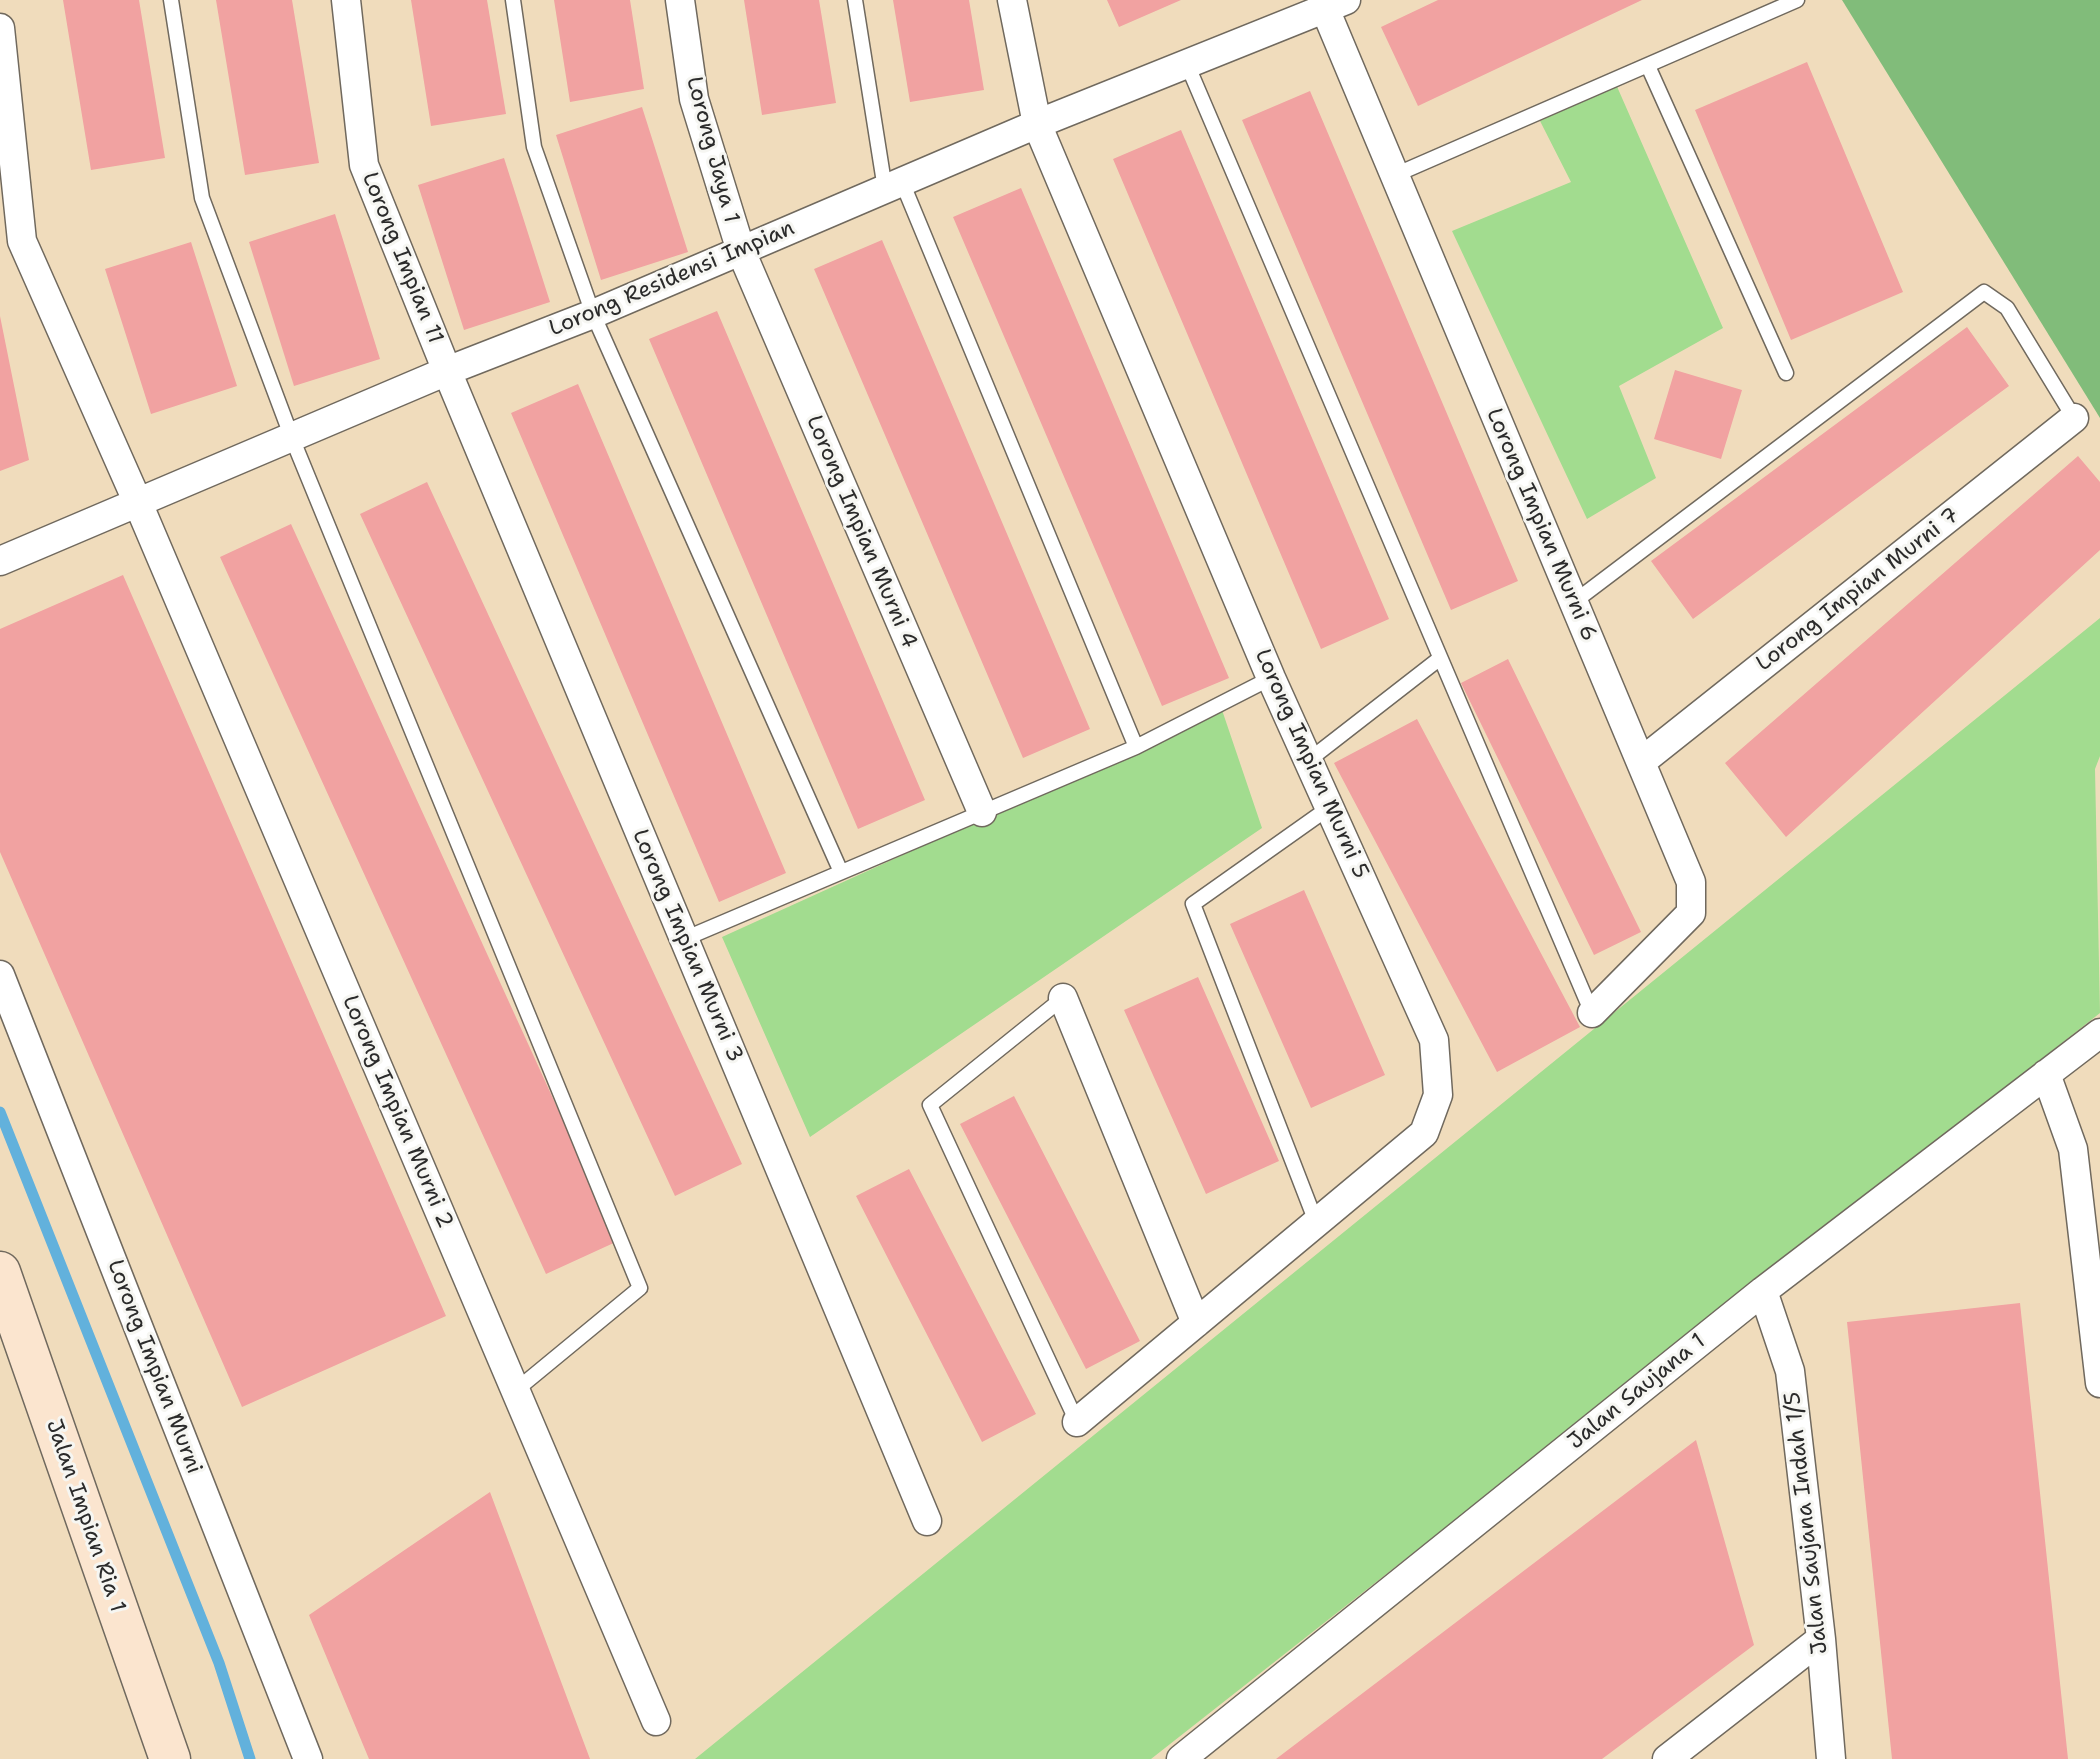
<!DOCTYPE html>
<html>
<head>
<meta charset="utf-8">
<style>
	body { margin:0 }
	canvas { display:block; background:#f0dcbc }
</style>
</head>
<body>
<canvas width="2100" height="1759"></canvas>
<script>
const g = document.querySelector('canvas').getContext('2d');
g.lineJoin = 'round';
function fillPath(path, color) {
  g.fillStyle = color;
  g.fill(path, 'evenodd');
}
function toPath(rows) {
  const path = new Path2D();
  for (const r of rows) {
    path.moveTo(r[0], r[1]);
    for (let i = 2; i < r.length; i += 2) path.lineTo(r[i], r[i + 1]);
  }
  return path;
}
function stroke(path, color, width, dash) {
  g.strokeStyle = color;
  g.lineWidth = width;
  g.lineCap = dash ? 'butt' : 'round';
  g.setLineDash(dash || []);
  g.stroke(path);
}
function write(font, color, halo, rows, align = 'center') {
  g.font = font + ' "Shantell Sans",sans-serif';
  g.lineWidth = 6;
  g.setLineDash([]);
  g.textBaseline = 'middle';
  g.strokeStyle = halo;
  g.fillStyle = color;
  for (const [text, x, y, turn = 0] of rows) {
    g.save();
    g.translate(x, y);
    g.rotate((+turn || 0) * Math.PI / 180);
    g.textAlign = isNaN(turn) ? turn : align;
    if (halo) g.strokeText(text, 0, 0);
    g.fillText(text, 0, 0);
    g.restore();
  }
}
fillPath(toPath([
	[1615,82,1723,328,1619,386,1656,478,1587,519,1452,231,1571,182,1540,121],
	[2100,618,2100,756,2095,769,2100,1013,1151,1759,695,1759],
	[1222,710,1262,828,810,1137,722,937]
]), '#a2dc8f');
fillPath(toPath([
	[1842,0,2100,0,2100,418]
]), '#81bc7a');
stroke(toPath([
	[0,1112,219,1663,250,1759]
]), '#62b1dc', 11);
fillPath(toPath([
	[63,0,139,0,165,158,91,170],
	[216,0,292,0,319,163,245,175],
	[411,0,487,0,506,114,431,126],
	[554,0,630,0,644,89,570,102],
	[744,0,819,0,836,103,762,115],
	[893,0,969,0,984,90,910,102],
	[1107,0,1181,0,1119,27],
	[1438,0,1642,0,1418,106,1381,27],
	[1807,62,1903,292,1791,340,1695,110],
	[1310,91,1518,581,1451,610,1242,120],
	[642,107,688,252,601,280,556,135],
	[1181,130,1389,619,1321,649,1113,159],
	[504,158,550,302,464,330,418,185],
	[1021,188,1229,678,1162,706,953,217],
	[335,214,380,359,294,386,249,242],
	[882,240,1090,729,1023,758,814,269],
	[191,242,237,386,151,414,105,269],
	[717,311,925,800,858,829,649,339],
	[0,316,29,460,0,471],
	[1967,327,2009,386,1693,619,1651,561],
	[1675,370,1742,390,1721,459,1654,439],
	[578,384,786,873,719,902,511,413],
	[2078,456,2100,482,2100,550,1786,837,1725,763],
	[427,482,742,1164,675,1196,360,514],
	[291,524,618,1241,546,1274,220,557],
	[123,575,446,1316,242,1407,0,852,0,629],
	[1508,659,1641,932,1594,955,1461,683],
	[1417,719,1580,1027,1497,1072,1334,763],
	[1304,890,1385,1075,1311,1108,1230,924],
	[1198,977,1279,1161,1206,1194,1124,1010],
	[1014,1096,1140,1341,1086,1369,960,1124],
	[909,1169,1036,1414,982,1442,856,1196],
	[2020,1303,2068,1759,1892,1759,1847,1322],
	[1696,1440,1754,1645,1602,1759,1276,1759],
	[490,1492,590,1759,369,1759,309,1615]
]), '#f1a2a1');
const lane = toPath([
	[171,0,202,198,292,438,640,1288,515,1391],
	[513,0,534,147,593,314,841,872],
	[855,0,885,189],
	[1187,64,1592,1013],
	[1648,66,1786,373],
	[1395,175,1797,0],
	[902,182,1136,747],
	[1574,602,1984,292,2007,308,2074,418],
	[1309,760,1439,659],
	[684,939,1136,747,1271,678],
	[1063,998,930,1105,1077,1422],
	[1316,1222,1193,904,1330,807]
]);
const street = toPath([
	[346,0,364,165,447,371,927,1521],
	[680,0,694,99,741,251,982,812],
	[1012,0,1037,124,1271,678,1434,1040,1438,1095,1424,1133,1077,1422],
	[1325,9,1691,882,1691,913,1592,1013],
	[0,28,22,241,138,503,656,1721],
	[0,561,447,371,593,314,1037,124,1346,0],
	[1641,762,2074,418],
	[0,975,308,1759],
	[1063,998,1196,1323],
	[2046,1074,2073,1149,2100,1383],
	[1763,1291,1790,1371,1821,1639,1831,1759],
	[1181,1759,1763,1291,2100,1033],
	[1667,1759,1821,1639]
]);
const secondary = toPath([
	[0,1272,170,1759]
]);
stroke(lane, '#70695e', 17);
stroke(street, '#70695e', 31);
stroke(secondary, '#70695e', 43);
stroke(lane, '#fff', 14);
stroke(street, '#fff', 28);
stroke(secondary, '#fbe5cf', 40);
write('22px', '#2b2b2b', '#f6f6f2', [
	["Lorong Jaya 1",712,150,75],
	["Lorong Impian 11",402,258,68],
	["Lorong Residensi Impian",672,279,-23],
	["Lorong Impian Murni 6",1541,525,67],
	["Lorong Impian Murni 4",861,532,67],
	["Lorong Impian Murni 7",1858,590,-38],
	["Lorong Impian Murni 5",1311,764,66],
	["Lorong Impian Murni 3",687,946,67],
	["Lorong Impian Murni 2",397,1112,67],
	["Lorong Impian Murni",154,1367,69],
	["Jalan Saujana 1",1637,1392,-39],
	["Jalan Impian Ria 1",85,1516,71],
	["Jalan Saujana Indah 1/5",1807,1523,-96]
]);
</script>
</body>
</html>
